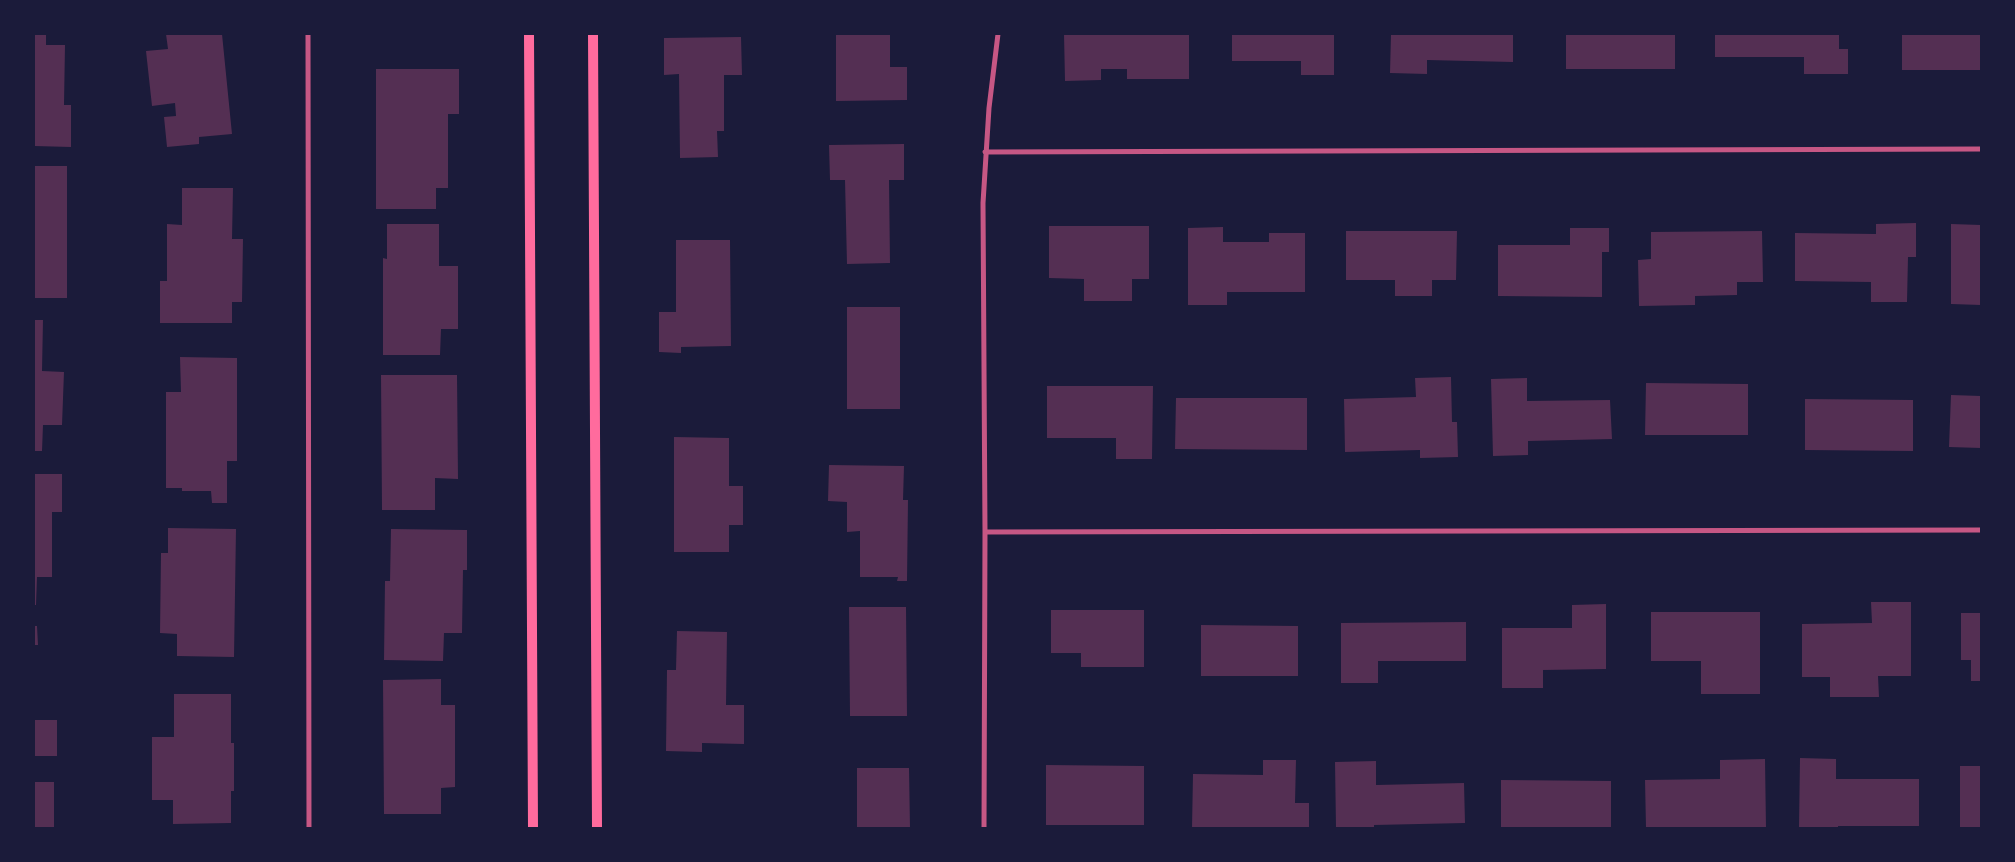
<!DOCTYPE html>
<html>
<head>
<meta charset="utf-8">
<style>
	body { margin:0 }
	#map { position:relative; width:2015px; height:862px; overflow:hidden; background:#1b1b3a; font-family:"Source Serif 4",serif }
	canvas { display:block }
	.frame { position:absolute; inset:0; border:35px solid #1b1b3a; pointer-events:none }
</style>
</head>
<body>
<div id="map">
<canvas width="2015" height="862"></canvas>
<div class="frame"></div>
</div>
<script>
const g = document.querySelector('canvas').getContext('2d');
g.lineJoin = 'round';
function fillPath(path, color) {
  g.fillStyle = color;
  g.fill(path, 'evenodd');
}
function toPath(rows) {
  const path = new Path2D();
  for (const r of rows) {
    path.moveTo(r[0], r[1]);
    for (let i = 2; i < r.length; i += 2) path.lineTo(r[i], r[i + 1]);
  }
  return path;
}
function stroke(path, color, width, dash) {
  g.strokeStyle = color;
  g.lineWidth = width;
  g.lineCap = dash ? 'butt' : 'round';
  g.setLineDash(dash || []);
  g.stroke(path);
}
fillPath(toPath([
	[34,34,46,34,46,45,65,45,64,105,71,105,71,147,34,146],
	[166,34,222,34,232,134,199,137,199,144,167,147,164,117,176,116,175,103,152,106,146,51,168,49],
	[836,34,890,34,890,67,907,67,907,100,836,101],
	[1064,34,1189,34,1189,79,1127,79,1127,69,1101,69,1101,80,1065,81],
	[1232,34,1334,34,1334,75,1301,75,1301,61,1232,61],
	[1391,34,1513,34,1513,62,1427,60,1427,74,1390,73],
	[1566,34,1675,34,1675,69,1566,69],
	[1715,34,1839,34,1839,49,1848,49,1848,74,1804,74,1804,57,1715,57],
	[1902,34,1981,34,1981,70,1902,70],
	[741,37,742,75,724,75,724,131,717,131,718,157,680,158,679,74,664,75,664,38],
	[376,69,459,69,459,114,448,114,448,188,436,188,436,209,376,209],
	[904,144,904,180,889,180,890,263,847,264,845,180,830,180,829,145],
	[34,166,67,166,67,298,34,298],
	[182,188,233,188,232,239,243,239,242,302,232,302,232,323,160,323,160,281,167,281,167,224,182,225],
	[1916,223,1916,257,1908,257,1907,302,1871,302,1871,282,1795,281,1795,233,1876,234,1876,224],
	[387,224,439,224,439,266,458,266,458,329,441,329,440,355,383,355,383,258,387,259],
	[1951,224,1981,225,1981,305,1951,304],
	[1049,226,1149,226,1149,279,1132,279,1132,301,1084,301,1084,279,1049,278],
	[1223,227,1223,242,1269,242,1269,233,1305,233,1305,292,1227,292,1227,305,1188,305,1188,228],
	[1570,228,1609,228,1609,252,1602,252,1602,297,1498,296,1498,245,1570,245],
	[1346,231,1457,231,1456,280,1432,280,1432,296,1395,296,1395,280,1346,280],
	[1762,231,1763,282,1737,282,1737,295,1695,296,1695,305,1639,306,1638,260,1651,259,1651,232],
	[676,240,730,240,731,346,681,347,681,353,659,352,659,312,676,312],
	[847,307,900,307,900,409,847,409],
	[34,320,43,320,42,371,64,372,62,425,43,425,42,451,34,451],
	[180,357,237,358,237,461,227,461,227,503,212,503,211,491,182,491,182,488,166,488,166,392,181,392],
	[381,375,457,375,458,479,435,478,435,510,382,510],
	[1451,377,1452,422,1457,422,1458,457,1420,458,1420,450,1345,452,1344,399,1416,397,1415,378],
	[1527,378,1527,401,1610,400,1612,439,1528,441,1528,455,1493,456,1491,379],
	[1646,383,1748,384,1748,435,1645,435],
	[1047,386,1153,386,1152,459,1116,459,1116,438,1047,438],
	[1951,395,1981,396,1981,448,1949,447],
	[1176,398,1307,398,1307,450,1175,449],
	[1805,399,1913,400,1913,451,1805,450],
	[674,437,729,438,729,486,743,486,743,525,729,525,729,552,674,552],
	[829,465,904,466,903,500,908,500,907,581,897,581,898,577,860,577,860,531,847,532,847,502,828,501],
	[34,474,62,474,62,512,52,512,52,577,37,577,36,605,34,605],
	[168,528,236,529,234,657,177,656,177,634,160,633,161,553,168,553],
	[391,529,467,530,467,570,463,570,462,633,444,633,443,661,384,660,385,581,390,581],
	[1871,602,1911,602,1911,676,1878,676,1879,697,1830,697,1830,677,1802,677,1802,624,1872,623],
	[1606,604,1606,669,1543,670,1543,688,1502,688,1502,628,1572,628,1572,605],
	[849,607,906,607,907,716,850,716],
	[1051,610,1144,610,1144,667,1081,667,1081,653,1051,653],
	[1651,612,1760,612,1760,694,1701,694,1701,661,1651,661],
	[1961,613,1981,613,1981,681,1971,681,1971,660,1961,660],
	[1466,622,1466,661,1378,661,1378,683,1341,683,1341,623],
	[1201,625,1298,626,1298,676,1201,676],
	[34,626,37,626,38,645,34,645],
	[677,631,727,632,726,705,744,705,744,744,702,743,702,752,666,751,667,670,676,670],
	[441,679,441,705,455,705,455,787,441,788,441,814,384,814,383,680],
	[174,694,231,694,231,743,234,743,234,791,231,791,231,823,173,824,173,800,152,800,152,737,174,737],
	[34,720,57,720,57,756,34,756],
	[1800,758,1836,759,1836,779,1919,779,1919,826,1838,826,1838,828,1799,828],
	[1765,759,1766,828,1646,828,1645,780,1720,779,1720,760],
	[1263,760,1296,760,1295,803,1309,803,1309,828,1192,828,1193,774,1263,775],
	[1376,761,1376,785,1464,783,1465,823,1374,825,1374,828,1336,828,1335,762],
	[1046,765,1144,766,1144,825,1046,825],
	[1960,766,1981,766,1981,828,1960,828],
	[857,768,909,768,910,828,857,828],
	[1501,780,1611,781,1611,828,1501,828],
	[34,782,54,782,54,828,34,828]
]), '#542f53');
stroke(toPath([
	[308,34,309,828],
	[985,152,1981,149],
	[985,532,1981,530],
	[984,828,985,532,983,203,989,108,998,34]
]), '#c65784', 5);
stroke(toPath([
	[529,34,533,828],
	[593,34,597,828]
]), '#ff6b9d', 10);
</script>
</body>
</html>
